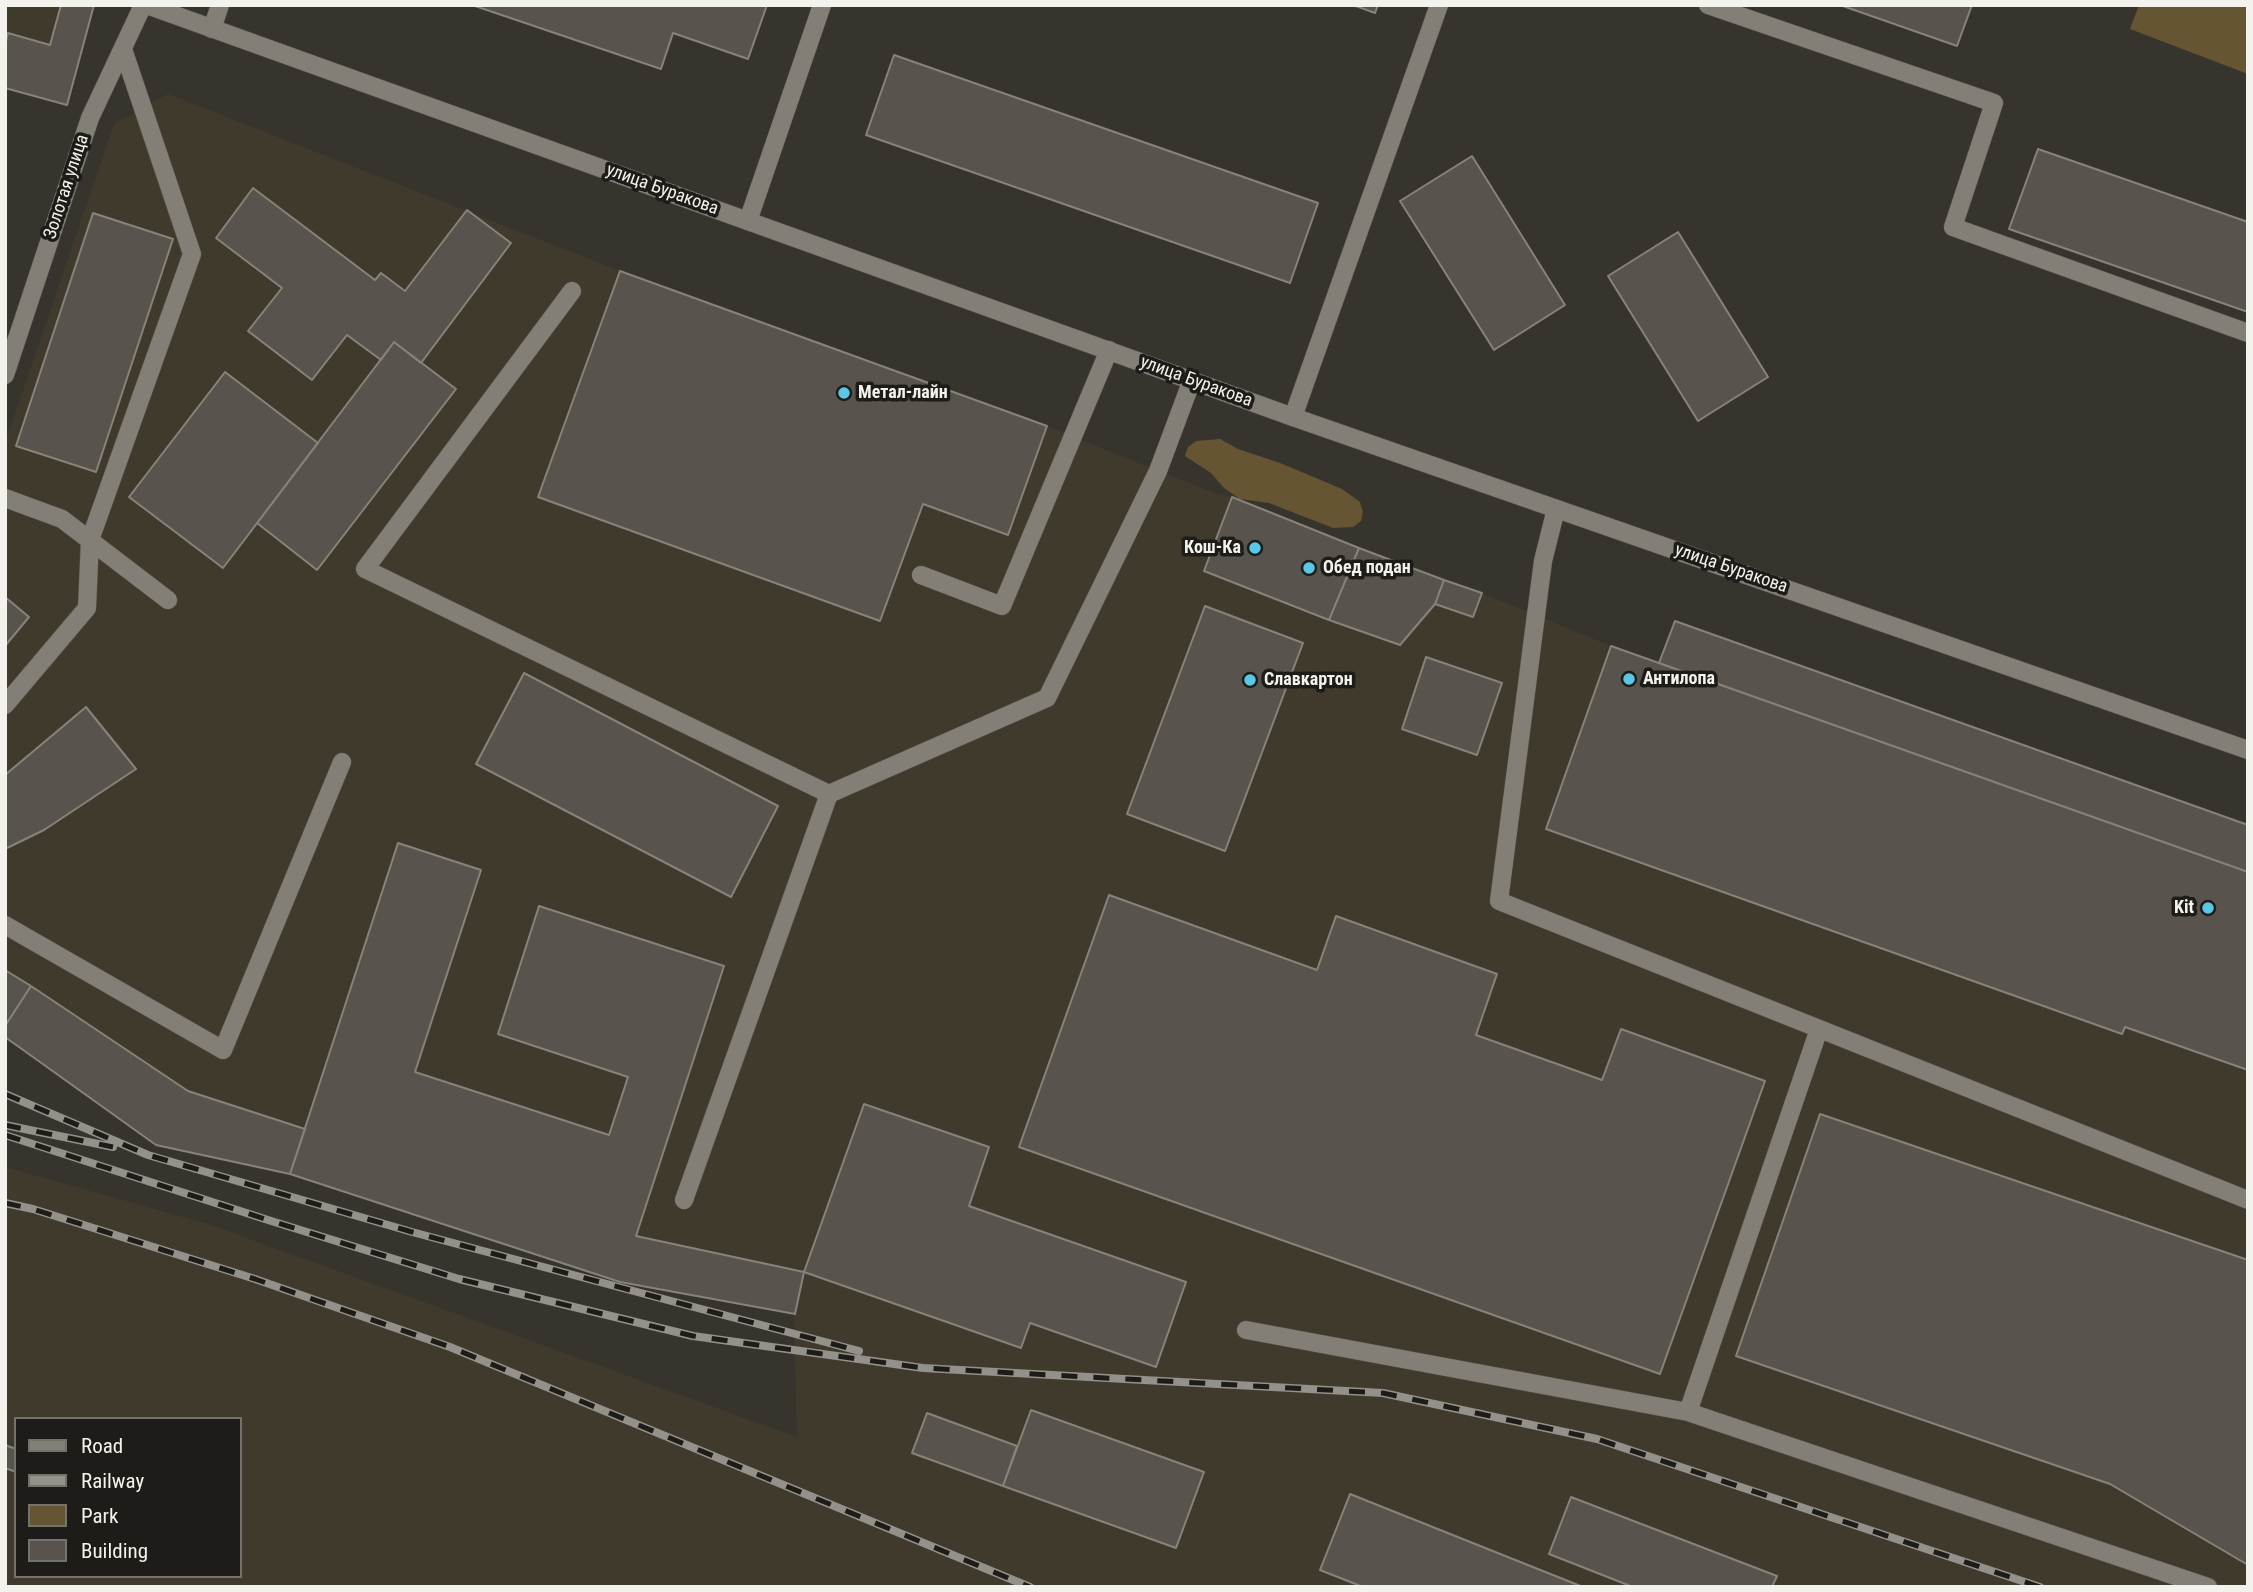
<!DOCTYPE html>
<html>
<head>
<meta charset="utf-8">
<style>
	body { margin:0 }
	#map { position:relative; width:2253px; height:1592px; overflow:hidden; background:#37342d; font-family:"Roboto Condensed",sans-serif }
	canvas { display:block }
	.frame { position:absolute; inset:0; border:7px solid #f4f2ed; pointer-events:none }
	.legend { position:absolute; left:14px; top:1417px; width:228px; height:161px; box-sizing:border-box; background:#1d1c18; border:2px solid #73726d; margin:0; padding:9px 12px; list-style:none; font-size:21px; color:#f4f2ed }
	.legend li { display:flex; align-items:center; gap:14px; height:35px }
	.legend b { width:35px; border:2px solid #73726d }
</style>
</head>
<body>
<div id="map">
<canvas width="2253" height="1592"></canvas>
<div class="frame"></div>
<ul class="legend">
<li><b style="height:9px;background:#837f77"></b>Road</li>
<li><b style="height:9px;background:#94918b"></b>Railway</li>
<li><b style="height:19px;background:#653"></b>Park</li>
<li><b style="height:19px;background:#58544d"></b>Building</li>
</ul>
</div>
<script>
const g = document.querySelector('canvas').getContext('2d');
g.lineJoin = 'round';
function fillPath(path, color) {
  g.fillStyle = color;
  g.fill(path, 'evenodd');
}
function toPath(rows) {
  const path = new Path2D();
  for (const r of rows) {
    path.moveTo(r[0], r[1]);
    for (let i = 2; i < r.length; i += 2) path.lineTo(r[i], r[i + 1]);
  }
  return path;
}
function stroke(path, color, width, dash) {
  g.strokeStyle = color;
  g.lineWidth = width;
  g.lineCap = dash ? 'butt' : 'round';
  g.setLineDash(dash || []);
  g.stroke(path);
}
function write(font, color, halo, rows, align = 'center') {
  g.font = font + ' "Roboto Condensed",sans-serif';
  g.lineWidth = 7;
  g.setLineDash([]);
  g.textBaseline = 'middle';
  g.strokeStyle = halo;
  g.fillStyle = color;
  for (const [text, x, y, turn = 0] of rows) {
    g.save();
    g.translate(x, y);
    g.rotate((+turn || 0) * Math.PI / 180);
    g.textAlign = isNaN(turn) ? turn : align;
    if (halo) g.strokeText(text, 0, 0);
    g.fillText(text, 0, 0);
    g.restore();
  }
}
fillPath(toPath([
	[5,5,94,5,67,105,5,88],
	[168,94,620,271,1047,426,1158,471,1213,492,1232,497,1359,548,1482,593,1611,646,2248,872,2248,1587,5,1587,5,1167,208,1224,797,1437,794,1314,620,1282,290,1174,156,1145,5,1037,5,443,114,124],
	[864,1104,989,1147,969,1206,1186,1282,1156,1367,1030,1323,1020,1348,805,1272],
	[16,1419,240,1419,240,1576,16,1576]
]), '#403a2d');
fillPath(toPath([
	[2139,5,2248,5,2248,74,2130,29],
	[1220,439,1238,449,1280,463,1342,489,1360,502,1363,512,1361,521,1353,527,1333,528,1269,503,1240,499,1224,488,1211,473,1185,456,1188,447,1196,441]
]), '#653');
const building = toPath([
	[61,5,94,5,67,105,5,88,5,45,8,33,50,45,61,5],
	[472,5,767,5,748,59,673,33,661,69,472,5],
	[1353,5,1378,5,1375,13,1353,5],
	[1840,5,1972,5,1957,46,1840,5],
	[894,55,1318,203,1290,283,866,135,894,55],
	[2038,149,2248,222,2248,312,2009,229,2038,149],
	[1472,156,1565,305,1494,350,1400,201,1472,156],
	[253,188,375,280,381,273,405,291,467,210,511,243,421,363,394,342,381,360,347,335,312,380,248,331,282,288,216,238,253,188],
	[93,213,173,239,96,472,16,446,93,213],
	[1678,232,1768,377,1698,421,1608,276,1678,232],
	[620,271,1047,426,1008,535,923,504,880,621,538,497,620,271],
	[394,342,456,389,317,570,257,523,394,342],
	[225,372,318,443,223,568,129,497,225,372],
	[1232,497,1359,548,1329,620,1204,571,1232,497],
	[1359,548,1444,580,1435,604,1400,645,1329,620,1359,548],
	[1444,580,1482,593,1473,617,1435,604,1444,580],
	[5,597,29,617,5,646,5,597],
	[1205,606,1303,643,1225,851,1127,814,1205,606],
	[1675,621,2248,825,2248,872,1659,663,1675,621],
	[1611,646,2248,872,2248,1070,2125,1027,2122,1034,1546,829,1611,646],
	[1426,657,1502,683,1477,755,1402,729,1426,657],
	[524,673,778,806,731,897,476,764,524,673],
	[86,707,136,769,44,830,5,849,5,775,86,707],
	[398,843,481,870,415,1072,609,1135,628,1077,498,1034,539,906,724,966,636,1236,804,1272,795,1314,620,1282,290,1174,398,843],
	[1109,895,1317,970,1336,916,1497,974,1476,1035,1602,1080,1621,1029,1765,1081,1660,1374,1019,1147,1109,895],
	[5,970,31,986,5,1026,5,970],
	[31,986,188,1091,305,1129,290,1174,156,1145,5,1037,5,1026,31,986],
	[864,1104,989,1147,969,1206,1186,1282,1156,1367,1030,1323,1021,1348,804,1272,864,1104],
	[1820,1114,2248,1260,2248,1565,2110,1484,1736,1356,1820,1114],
	[1031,1410,1204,1472,1176,1548,1003,1486,1031,1410],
	[927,1413,1017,1446,1003,1486,912,1453,927,1413],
	[5,1445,16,1449,16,1472,5,1468,5,1445],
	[1350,1494,1583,1587,1363,1587,1320,1570,1350,1494],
	[1571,1497,1777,1576,1772,1587,1633,1587,1549,1554,1571,1497]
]);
fillPath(building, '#58544d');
stroke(building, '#87837b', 2);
const lane = toPath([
	[1708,5,1994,103,1953,227,2248,333],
	[212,29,220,5],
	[748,221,822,5],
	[572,291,365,569,829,794],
	[1293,417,1439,5],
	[5,498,62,519,168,600],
	[1556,509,1543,561,1499,901,2248,1200],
	[921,575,1002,606,1109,350],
	[5,705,87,608,90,540,192,254,123,49],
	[5,925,223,1050,342,762],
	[684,1200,829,794,1047,698,1158,471,1192,380],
	[1246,1330,1688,1412,2208,1587],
	[1688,1412,1819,1029]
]);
const secondary = toPath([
	[147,5,1293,417,2248,750],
	[5,375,90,118,143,5]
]);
stroke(lane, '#56534d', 19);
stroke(secondary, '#56534d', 19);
stroke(lane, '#837f77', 18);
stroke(secondary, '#837f77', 18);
const rail = toPath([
	[5,1094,148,1155,412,1232,859,1351],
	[5,1125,113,1147],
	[5,1135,268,1220,459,1279,693,1336,923,1368,1383,1393,1597,1439,2040,1587],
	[5,1203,33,1209,255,1279,450,1347,1030,1587]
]);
stroke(rail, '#94918b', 8);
stroke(rail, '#1d1c18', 5, [16]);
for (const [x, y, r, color] of [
	[844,393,7,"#59c8e5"],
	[1255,548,7,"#59c8e5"],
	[1309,568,7,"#59c8e5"],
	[1629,679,7,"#59c8e5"],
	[1250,680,7,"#59c8e5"],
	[2208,908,7,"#59c8e5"]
]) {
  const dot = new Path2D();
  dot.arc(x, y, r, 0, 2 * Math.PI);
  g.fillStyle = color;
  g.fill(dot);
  stroke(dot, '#1d1c18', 2.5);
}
write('18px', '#f4f2ed', '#1d1c18', [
	["Золотая улица",67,187,-72],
	["улица Буракова",662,190,20],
	["улица Буракова",1196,382,20],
	["улица Буракова",1731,569,19]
]);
write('bold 18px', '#f4f2ed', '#1d1c18', [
	["Метал-лайн",858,393],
	["Кош-Ка",1241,548,"right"],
	["Обед подан",1323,568],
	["Антилопа",1643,679],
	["Славкартон",1264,680],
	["Kit",2194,908,"right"]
], 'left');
</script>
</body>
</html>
